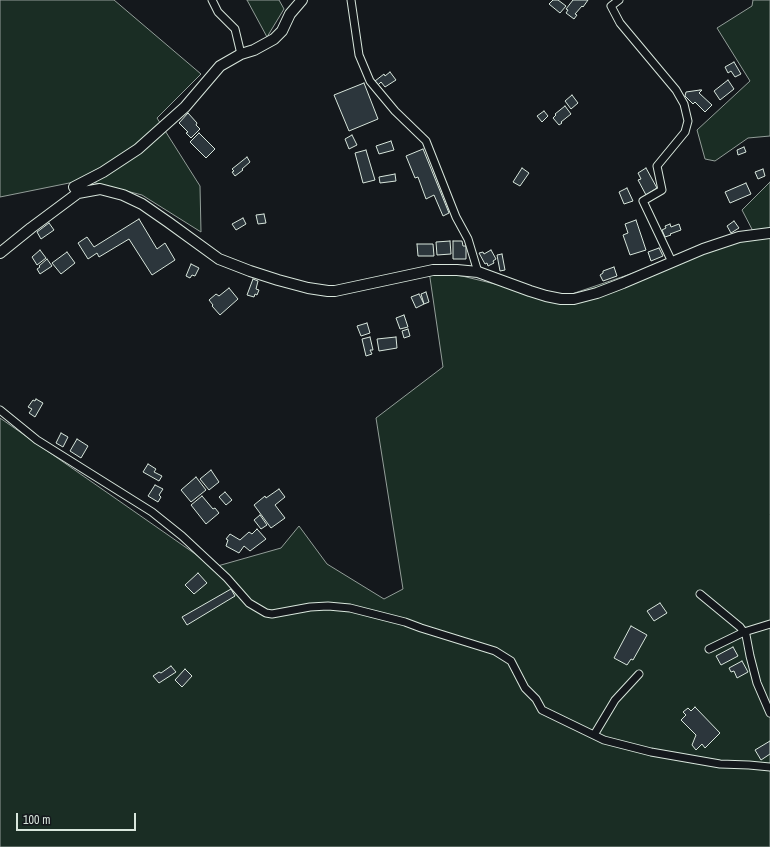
<!DOCTYPE html>
<html>
<head>
<meta charset="utf-8">
<style>
	body { margin:0 }
	#map { position:relative; width:770px; height:847px; overflow:hidden; background:#14181c; font-family:"Archivo Narrow",sans-serif }
	canvas { display:block }
	.scale { position:absolute; left:16px; top:813px; width:120px; height:18px; box-sizing:border-box; border:2px solid #d8e6dc; border-top:0; padding-left:5px; font-size:12px; line-height:14px; white-space:nowrap; color:#d8e6dc; -webkit-text-stroke:3px #14181c; paint-order:stroke }
</style>
</head>
<body>
<div id="map">
<canvas width="770" height="847"></canvas>
<div class="scale">100 m</div>
</div>
<script>
const g = document.querySelector('canvas').getContext('2d');
g.lineJoin = 'round';
function fillPath(path, color) {
  g.fillStyle = color;
  g.fill(path, 'evenodd');
}
function toPath(rows) {
  const path = new Path2D();
  for (const r of rows) {
    path.moveTo(r[0], r[1]);
    for (let i = 2; i < r.length; i += 2) path.lineTo(r[i], r[i + 1]);
  }
  return path;
}
function stroke(path, color, width, dash) {
  g.strokeStyle = color;
  g.lineWidth = width;
  g.lineCap = dash ? 'butt' : 'round';
  g.setLineDash(dash || []);
  g.stroke(path);
}
const green = toPath([
	[0,0,114,0,201,74,157,118,200,186,201,232,142,195,84,180,0,197,0,0],
	[247,0,279,0,284,9,267,37,247,0],
	[753,0,770,0,770,136,748,138,715,161,705,159,697,130,750,81,717,28,752,6,753,0],
	[770,182,770,847,0,847,0,418,214,567,281,548,299,526,327,564,384,599,403,589,376,418,443,367,429,271,462,276,557,299,707,248,755,235,742,210,770,182]
]);
fillPath(green, '#1a2d24');
stroke(green, '#939e99', 1);
const building = toPath([
	[553,0,558,0,566,6,560,13,549,4,553,0],
	[573,0,588,0,583,7,582,6,575,14,577,15,574,19,566,13,568,10,566,9,573,0],
	[734,62,741,74,735,77,731,71,728,73,725,67,734,62],
	[390,72,396,80,385,87,381,82,378,85,375,81,384,74,385,76,390,72],
	[728,80,734,89,720,100,714,91,728,80],
	[364,83,378,119,349,131,334,95,364,83],
	[700,90,702,90,699,93,712,105,705,112,695,102,693,104,685,96,686,92,700,90],
	[572,95,578,103,571,109,565,101,572,95],
	[565,106,571,114,561,122,562,123,559,125,553,118,556,115,555,114,565,106],
	[544,111,548,116,542,122,537,116,544,111],
	[188,113,197,123,196,125,200,129,191,138,186,133,188,132,179,123,188,113],
	[199,133,215,149,206,158,190,142,199,133],
	[352,135,357,145,349,149,345,139,352,135],
	[391,141,394,150,379,154,376,146,391,141],
	[744,147,746,152,738,155,737,150,744,147],
	[423,149,449,213,443,216,434,195,426,199,418,177,415,178,406,156,423,149],
	[366,150,375,180,363,183,355,153,366,150],
	[247,157,250,162,242,169,243,170,235,176,232,172,234,171,232,169,247,157],
	[522,168,529,173,520,186,513,182,522,168],
	[646,168,657,188,646,195,638,180,641,179,638,173,646,168],
	[763,169,765,176,758,179,755,172,763,169],
	[395,174,396,181,380,183,379,177,395,174],
	[746,183,751,194,730,203,725,192,746,183],
	[627,188,633,201,624,204,619,192,627,188],
	[264,214,266,223,258,224,256,215,264,214],
	[243,218,246,224,236,230,232,224,243,218],
	[139,219,157,249,165,243,175,260,152,275,129,239,99,257,97,253,88,259,78,243,87,237,94,247,139,219],
	[636,220,646,250,630,255,623,235,628,233,625,224,636,220],
	[734,221,739,228,731,233,727,226,734,221],
	[49,223,54,230,41,239,37,232,49,223],
	[670,224,671,227,679,224,681,230,670,234,671,235,665,237,662,230,666,228,665,226,670,224],
	[450,241,451,254,437,255,436,242,450,241],
	[453,241,462,241,463,246,466,246,466,259,453,259,453,241],
	[417,244,433,244,434,256,418,256,417,244],
	[659,248,663,256,651,261,648,252,659,248],
	[40,250,46,258,37,265,32,257,40,250],
	[491,250,496,259,493,261,494,263,488,266,487,263,485,264,479,253,483,252,484,254,491,250],
	[67,252,75,263,61,274,52,263,67,252],
	[502,254,505,270,500,271,497,255,502,254],
	[47,259,52,266,40,274,37,269,40,267,39,266,47,259],
	[191,264,199,268,195,276,192,275,190,278,186,276,191,264],
	[614,267,617,276,603,281,600,275,603,273,603,271,614,267],
	[253,279,258,281,256,289,259,290,257,295,255,294,254,297,247,295,253,279],
	[229,288,238,299,220,315,212,306,213,305,209,300,216,294,219,296,229,288],
	[426,292,429,302,424,304,421,294,426,292],
	[419,294,424,304,416,308,411,297,419,294],
	[404,315,408,327,400,329,396,318,404,315],
	[367,323,370,333,361,336,357,326,367,323],
	[408,329,410,336,404,338,402,331,408,329],
	[370,337,373,350,370,350,372,354,366,356,362,339,370,337],
	[396,337,397,348,379,351,377,339,396,337],
	[36,399,43,403,35,417,29,413,32,409,28,407,33,400,35,401,36,399],
	[61,433,68,437,63,447,56,443,61,433],
	[77,439,88,446,81,458,70,451,77,439],
	[148,464,156,469,154,472,162,476,159,481,143,472,148,464],
	[211,470,219,482,209,490,200,479,211,470],
	[196,477,206,490,191,502,181,490,196,477],
	[155,485,163,489,159,495,161,497,158,502,148,496,155,485],
	[279,489,285,497,275,505,285,518,271,528,254,505,265,496,266,498,279,489],
	[225,492,232,500,226,505,219,497,225,492],
	[202,496,213,509,215,508,219,513,206,524,191,505,202,496],
	[260,515,267,525,261,529,254,520,260,515],
	[257,529,266,539,250,551,244,546,239,553,226,546,228,540,226,539,230,534,240,540,249,532,252,534,257,529],
	[198,573,207,583,194,594,185,585,198,573],
	[231,589,235,596,187,625,182,617,231,589],
	[660,603,667,613,654,621,647,611,660,603],
	[631,626,647,635,633,660,631,659,627,665,614,658,631,626],
	[733,647,738,656,721,665,716,656,733,647],
	[742,661,748,672,737,678,734,671,731,672,729,668,742,661],
	[171,666,176,672,159,683,153,676,159,672,161,673,171,666],
	[185,669,192,676,182,687,175,680,185,669],
	[695,707,720,733,705,748,702,744,696,750,692,745,696,735,681,720,686,715,683,712,688,708,691,711,695,707],
	[770,741,770,754,761,760,755,750,770,741]
]);
fillPath(building, '#2c363c');
stroke(building, '#d8e6dc', 1);
const street = toPath([
	[212,0,218,12,235,29,241,54],
	[351,0,359,55,370,81,395,111,426,141,456,217,468,239,478,272],
	[619,0,611,6,620,23,676,90,684,104,688,121,685,132,657,166,662,190,643,201,672,262],
	[0,410,37,440,152,512,182,536,227,578,249,603,266,613,272,614,310,607,328,606,350,608,405,622,421,628,495,651,511,661,525,688,536,699,542,710,604,740,651,752,720,764,749,765,770,767],
	[700,594,740,627,746,635,750,656,757,683,770,713],
	[709,649,744,632,770,624],
	[594,735,615,700,639,674]
]);
const secondary = toPath([
	[78,193,100,189,123,195,142,204,168,222,219,259,250,271,278,280,308,288,328,291,335,291,433,270,457,270,478,272,530,291,546,296,561,299,574,299,597,293,623,283,703,249,739,237,770,233],
	[0,253,31,228,78,193,74,187,103,172,138,149,185,107,220,66,241,54,254,50,274,39,282,31,290,14,302,0]
]);
stroke(street, '#d8e6dc', 9);
stroke(secondary, '#d8e6dc', 12);
stroke(street, '#14181c', 7);
stroke(secondary, '#14181c', 10);
</script>
</body>
</html>
